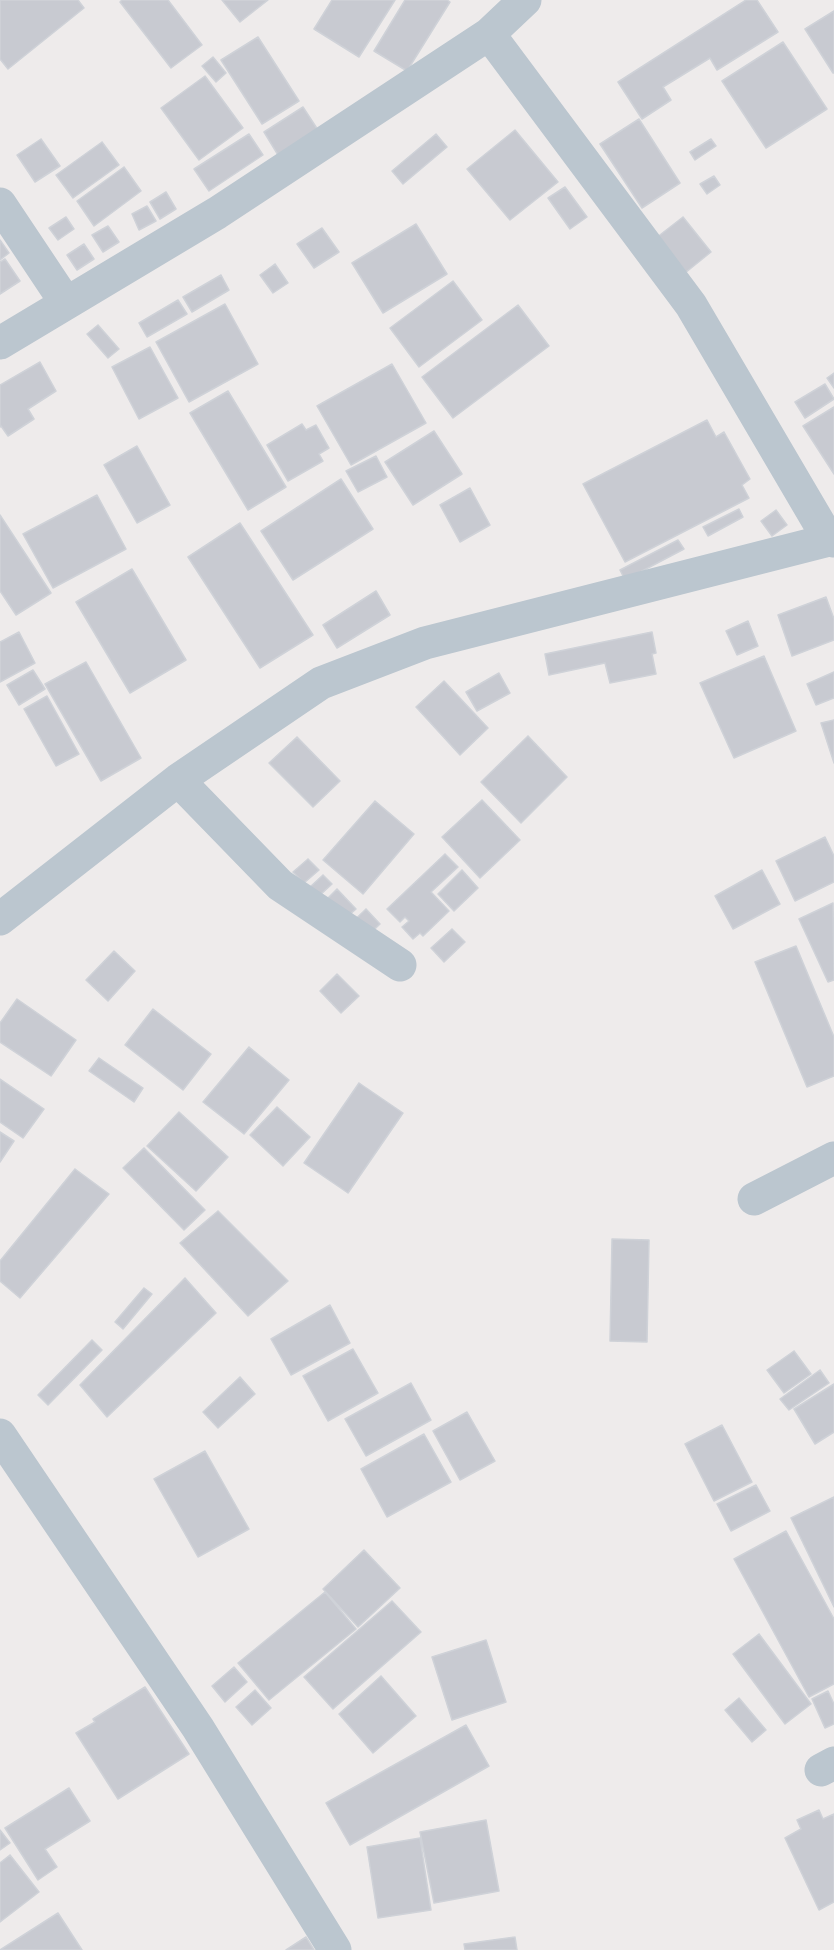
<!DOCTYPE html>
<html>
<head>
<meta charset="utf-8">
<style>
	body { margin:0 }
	canvas { display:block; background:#eeebeb }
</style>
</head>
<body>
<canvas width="834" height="1950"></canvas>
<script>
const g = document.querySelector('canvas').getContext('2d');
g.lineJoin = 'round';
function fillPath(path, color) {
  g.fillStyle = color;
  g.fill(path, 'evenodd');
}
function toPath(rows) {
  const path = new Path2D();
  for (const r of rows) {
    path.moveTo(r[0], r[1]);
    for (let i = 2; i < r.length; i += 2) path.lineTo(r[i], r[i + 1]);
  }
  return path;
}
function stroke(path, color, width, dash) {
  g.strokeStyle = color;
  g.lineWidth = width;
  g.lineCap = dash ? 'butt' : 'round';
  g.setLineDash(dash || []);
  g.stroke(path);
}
const building = toPath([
	[0,0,78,0,84,8,8,69,0,59,0,0],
	[122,0,168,0,202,45,171,68,120,2,122,0],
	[222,0,268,0,240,22,222,0],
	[332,0,395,0,359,57,314,29,332,0],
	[405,0,447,0,450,2,407,71,374,51,405,0],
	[746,0,757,0,778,32,717,70,710,58,663,87,671,100,642,119,618,82,746,0],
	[834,11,834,73,833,73,805,29,834,11],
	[258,37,299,101,262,124,221,60,258,37],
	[783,42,827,109,766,148,722,81,783,42],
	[213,57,226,73,216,82,202,66,213,57],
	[205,76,243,128,199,160,161,108,205,76],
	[303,107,318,130,278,155,264,132,303,107],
	[639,119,680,183,642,208,600,144,639,119],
	[515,130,558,182,510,220,467,169,515,130],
	[249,134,263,155,209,191,194,169,249,134],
	[436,134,447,147,403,184,392,171,436,134],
	[41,139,60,166,35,182,17,155,41,139],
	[711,139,716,146,695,160,690,152,711,139],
	[102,142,119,165,73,198,56,175,102,142],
	[124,167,141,191,94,226,77,201,124,167],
	[714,176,720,185,707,194,700,184,714,176],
	[565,187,587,217,570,229,548,198,565,187],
	[166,192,176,209,160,219,150,202,166,192],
	[147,206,156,221,139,230,132,214,147,206],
	[66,217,74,229,58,240,49,228,66,217],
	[683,217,711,252,685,273,656,238,683,217],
	[416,224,447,274,383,313,352,263,416,224],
	[108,226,119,242,103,252,92,235,108,226],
	[322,228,339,252,314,268,297,244,322,228],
	[0,240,9,253,0,260,0,240],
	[84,244,94,259,77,270,67,255,84,244],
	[5,259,20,281,0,294,0,262,5,259],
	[275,264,288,283,273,293,260,275,275,264],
	[221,275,229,290,192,312,183,297,221,275],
	[453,281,482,320,419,367,390,328,453,281],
	[178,300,187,314,147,337,139,323,178,300],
	[225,304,258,364,189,402,156,342,225,304],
	[518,305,549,346,453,418,422,377,518,305],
	[98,325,119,349,108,358,87,334,98,325],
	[150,347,178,398,139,419,112,367,150,347],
	[40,362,56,391,28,409,34,419,8,436,1,426,0,427,0,385,40,362],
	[392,364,426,423,351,465,317,406,392,364],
	[834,373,834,388,827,378,834,373],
	[825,384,834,399,805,418,795,402,825,384],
	[228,391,286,487,248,510,190,413,228,391],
	[834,407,834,474,803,426,834,407],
	[707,420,716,437,724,432,750,479,742,485,749,498,625,562,583,484,707,420],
	[302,424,306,430,316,425,329,448,319,454,323,461,288,481,267,445,302,424],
	[434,431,462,474,413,505,385,462,434,431],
	[137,446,170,505,137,523,104,465,137,446],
	[376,456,387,477,358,492,346,471,376,456],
	[341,479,373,529,293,580,261,531,341,479],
	[470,488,490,525,460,542,440,505,470,488],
	[97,495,126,549,53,588,23,534,97,495],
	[739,509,743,517,708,536,703,527,739,509],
	[776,510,787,525,772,536,761,521,776,510],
	[0,515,51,593,16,615,0,591,0,515],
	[240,523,313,635,260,668,188,557,240,523],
	[678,540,684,549,625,580,620,570,678,540],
	[132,569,186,660,130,693,76,602,132,569],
	[376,591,390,615,337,648,323,625,376,591],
	[826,597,834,619,834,640,792,656,778,615,826,597],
	[748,621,758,646,737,655,726,631,748,621],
	[19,632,35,663,0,682,0,642,19,632],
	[652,632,656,653,652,654,656,674,610,683,605,663,549,675,545,654,652,632],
	[764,656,796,731,734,758,700,683,764,656],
	[86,662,141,758,101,781,45,684,86,662],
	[33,670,45,689,19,705,7,685,33,670],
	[834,672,834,698,816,705,807,684,834,672],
	[499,673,510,693,477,711,466,692,499,673],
	[444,681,488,728,460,755,416,707,444,681],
	[47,696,79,754,56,766,24,709,47,696],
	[834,720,834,763,821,723,834,720],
	[528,736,567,777,521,823,481,782,528,736],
	[297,737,340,781,313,807,269,763,297,737],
	[482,800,520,840,480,878,442,837,482,800],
	[375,801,414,834,363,894,323,860,375,801],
	[825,837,834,856,834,882,795,901,776,861,825,837],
	[445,854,458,867,431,892,449,911,423,936,420,933,413,939,402,927,409,921,405,917,400,922,387,909,445,854],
	[308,859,319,870,304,883,293,872,308,859],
	[462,870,478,888,454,911,438,894,462,870],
	[762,870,780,904,733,929,715,896,762,870],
	[323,875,332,884,319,896,310,887,323,875],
	[337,889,356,909,339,924,321,905,337,889],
	[833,903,834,980,828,982,799,919,833,903],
	[366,909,380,924,356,947,341,933,366,909],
	[452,929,465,942,444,962,431,948,452,929],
	[796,946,834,1037,834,1076,807,1087,755,962,796,946],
	[114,951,135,971,108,1001,86,980,114,951],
	[337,974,359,996,341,1013,320,991,337,974],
	[17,999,76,1040,51,1076,0,1042,0,1023,17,999],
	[153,1009,211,1054,183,1090,125,1045,153,1009],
	[249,1047,289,1080,244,1134,203,1102,249,1047],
	[99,1058,143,1088,134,1102,89,1071,99,1058],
	[0,1079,44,1109,23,1138,0,1122,0,1079],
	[359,1083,403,1113,348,1193,304,1163,359,1083],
	[277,1107,310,1137,283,1166,250,1135,277,1107],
	[179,1112,228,1157,196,1191,147,1146,179,1112],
	[0,1132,14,1141,0,1162,0,1132],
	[144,1148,205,1210,184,1230,123,1168,144,1148],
	[75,1169,109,1194,20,1298,0,1281,0,1261,75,1169],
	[218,1211,288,1281,248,1316,180,1243,218,1211],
	[612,1239,649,1240,647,1342,610,1341,612,1239],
	[185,1278,216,1313,107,1417,80,1385,185,1278],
	[144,1288,152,1294,123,1329,115,1322,144,1288],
	[330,1305,350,1343,291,1375,271,1339,330,1305],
	[92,1340,102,1350,48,1405,38,1395,92,1340],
	[353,1349,378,1393,328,1421,303,1376,353,1349],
	[794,1351,811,1374,784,1393,767,1370,794,1351],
	[820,1370,829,1383,789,1410,780,1399,820,1370],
	[240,1377,255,1394,218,1428,203,1412,240,1377],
	[411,1383,431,1420,366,1456,345,1419,411,1383],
	[834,1384,834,1432,815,1444,794,1409,834,1384],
	[467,1412,495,1461,460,1480,433,1431,467,1412],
	[722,1425,752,1482,714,1501,685,1444,722,1425],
	[424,1434,451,1482,387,1517,361,1469,424,1434],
	[205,1451,249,1529,198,1557,154,1479,205,1451],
	[756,1485,770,1511,731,1531,717,1504,756,1485],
	[834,1497,834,1607,791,1518,834,1497],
	[786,1531,834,1619,834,1684,809,1697,734,1559,786,1531],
	[364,1550,400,1588,358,1627,323,1589,364,1550],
	[325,1592,356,1629,269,1700,238,1663,325,1592],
	[392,1601,421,1632,333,1709,304,1677,392,1601],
	[759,1634,811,1704,785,1724,733,1654,759,1634],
	[486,1640,506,1702,452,1720,432,1657,486,1640],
	[234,1667,247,1682,225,1702,212,1686,234,1667],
	[381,1676,416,1716,373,1753,339,1714,381,1676],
	[145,1687,189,1754,118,1799,76,1733,95,1722,93,1719,145,1687],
	[255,1690,271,1708,252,1725,236,1707,255,1690],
	[828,1691,834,1704,834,1724,825,1728,812,1699,828,1691],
	[739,1698,766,1730,752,1742,725,1710,739,1698],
	[466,1725,489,1766,350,1845,326,1803,466,1725],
	[69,1788,90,1821,45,1849,57,1867,38,1880,5,1828,69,1788],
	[819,1810,823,1819,834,1814,834,1902,819,1910,785,1838,801,1829,797,1820,819,1810],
	[486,1820,499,1891,434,1903,420,1832,486,1820],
	[0,1830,10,1843,0,1850,0,1830],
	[420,1838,431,1910,378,1918,367,1847,420,1838],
	[10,1855,39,1892,0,1922,0,1863,10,1855],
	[58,1913,82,1950,0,1950,58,1913],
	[306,1937,314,1950,286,1950,306,1937],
	[515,1937,517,1950,465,1950,464,1944,515,1937]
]);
fillPath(building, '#c8cad1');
stroke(building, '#cfd2d8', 1.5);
stroke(toPath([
	[489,34,691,305,829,540],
	[0,204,66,303],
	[0,343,217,213,489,34,525,0],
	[178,780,280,885,400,965],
	[0,919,178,780,321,683,425,643,829,540,834,541],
	[754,1199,834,1158],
	[0,1435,198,1728,335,1950],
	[821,1770,834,1763]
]), '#bbc6cf', 33);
</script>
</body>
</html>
